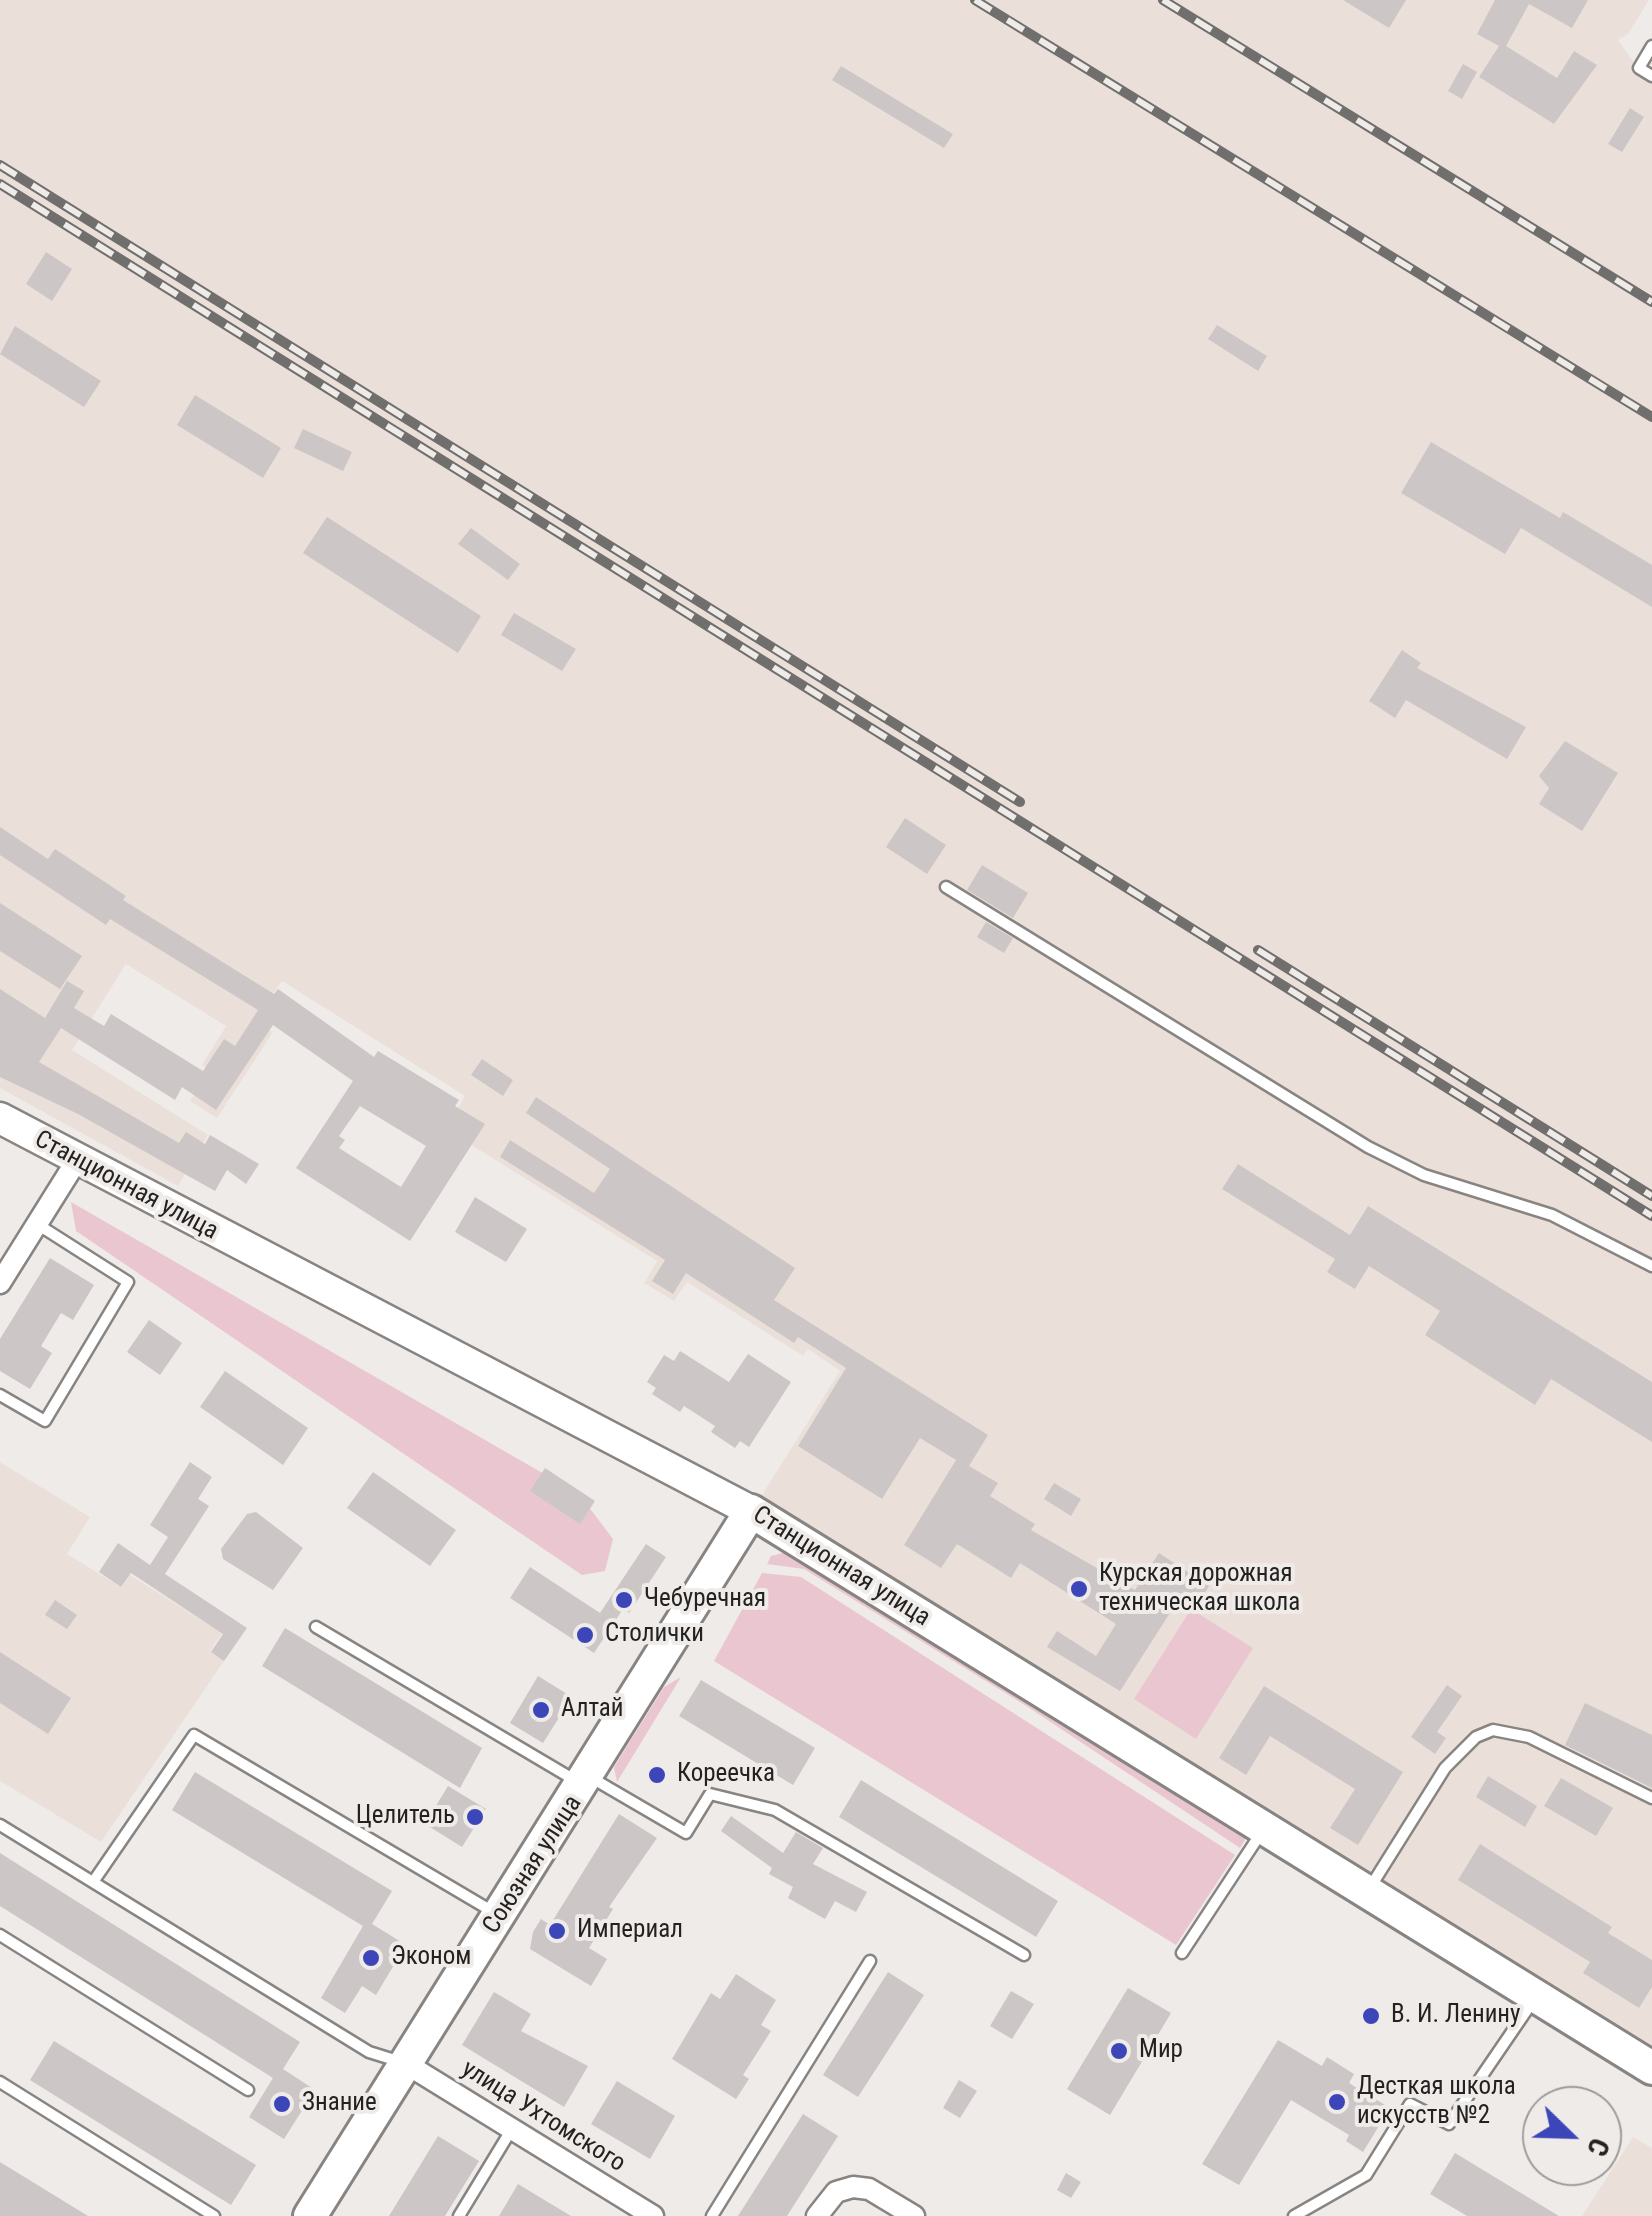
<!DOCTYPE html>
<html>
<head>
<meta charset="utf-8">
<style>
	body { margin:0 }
	#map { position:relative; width:1652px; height:2216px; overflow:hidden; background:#efebe9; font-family:"Roboto Condensed",sans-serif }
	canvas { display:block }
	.north { position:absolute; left:1522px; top:2086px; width:100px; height:100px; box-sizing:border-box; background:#efebe9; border:2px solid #9d9b99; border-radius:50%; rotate:113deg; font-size:28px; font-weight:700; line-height:40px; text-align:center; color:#232221 }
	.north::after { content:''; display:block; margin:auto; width:35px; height:45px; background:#3c46b9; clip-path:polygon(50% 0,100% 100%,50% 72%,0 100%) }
</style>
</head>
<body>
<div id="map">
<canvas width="1652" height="2216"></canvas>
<div class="north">С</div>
</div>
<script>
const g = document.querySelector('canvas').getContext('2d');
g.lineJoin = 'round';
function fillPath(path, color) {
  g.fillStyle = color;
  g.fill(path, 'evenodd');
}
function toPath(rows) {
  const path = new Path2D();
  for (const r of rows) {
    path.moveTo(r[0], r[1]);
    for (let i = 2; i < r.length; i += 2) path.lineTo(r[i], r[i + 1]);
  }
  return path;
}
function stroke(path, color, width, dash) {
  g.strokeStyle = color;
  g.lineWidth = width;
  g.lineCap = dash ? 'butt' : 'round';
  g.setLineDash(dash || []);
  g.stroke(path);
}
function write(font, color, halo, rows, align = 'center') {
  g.font = font + ' "Roboto Condensed",sans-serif';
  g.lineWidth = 8;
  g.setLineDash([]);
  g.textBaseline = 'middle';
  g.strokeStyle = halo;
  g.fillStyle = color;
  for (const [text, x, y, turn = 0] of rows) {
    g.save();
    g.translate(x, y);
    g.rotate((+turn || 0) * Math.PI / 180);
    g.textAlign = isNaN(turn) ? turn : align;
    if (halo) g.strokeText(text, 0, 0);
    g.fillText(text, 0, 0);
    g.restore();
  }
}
fillPath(toPath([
	[0,0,1649,0,1628,34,1618,40,1638,68,1652,76,1652,2074,755,1506,840,1371,808,1349,803,1356,687,1282,674,1301,644,1283,657,1261,446,1129,465,1096,282,981,255,1021,273,1032,217,1118,190,1101,210,1070,202,1065,226,1026,126,964,72,1050,208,1135,178,1186,0,1088],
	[0,1462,90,1517,67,1554,121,1587,130,1575,222,1633,210,1651,224,1661,101,1842,0,1781],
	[1633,2137,1652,2148,1652,2216,1582,2216]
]), '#ebe0d9');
fillPath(toPath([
	[71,1202,579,1494,613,1539,605,1571,582,1575,76,1231],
	[791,1551,1249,1833,1240,1848,1028,1707,804,1569,767,1564,771,1556],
	[762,1573,801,1577,1235,1855,1176,1945,714,1661],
	[1191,1609,1253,1648,1196,1739,1134,1699],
	[681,1677,617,1782,614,1767,664,1687]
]), '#eac7d0');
fillPath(toPath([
	[1343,0,1406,0,1389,28],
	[1495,0,1588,0,1572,28,1529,4,1506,46,1557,78,1574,51,1597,65,1554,124,1479,77,1499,46,1477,34],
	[1463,64,1477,72,1462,99,1448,91],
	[841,66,953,134,944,148,832,80],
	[1630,108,1644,117,1622,152,1608,144],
	[46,252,72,269,52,301,26,284],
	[1217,325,1267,356,1258,371,1208,339],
	[15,326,101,381,84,407,0,354],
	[195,395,281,448,263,478,177,425],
	[303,429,352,452,343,471,294,448],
	[1431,442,1560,518,1563,512,1652,565,1652,607,1521,528,1505,554,1401,493],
	[327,517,481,616,458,653,303,553],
	[471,528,520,564,508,580,458,544],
	[514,613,576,649,562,671,501,635],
	[1402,650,1421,663,1417,668,1526,727,1507,759,1406,700,1395,718,1369,701],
	[1565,741,1618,773,1582,831,1539,804,1549,788,1539,776],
	[905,818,946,845,927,874,886,847],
	[0,827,48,859,55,849,126,896,123,900,274,994,278,989,374,1057,378,1051,459,1100,455,1106,485,1124,410,1241,296,1168,353,1081,273,1025,216,1110,182,1087,175,1100,61,1028,39,1062,179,1143,186,1132,205,1144,210,1135,259,1164,246,1184,227,1170,215,1191,78,1114,0,1077,0,989,45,1018,67,981,84,991,74,1008,104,1026,111,1014,203,1071,224,1039,235,1046,258,1010,110,919,106,925,0,855],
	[360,1106,426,1146,401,1187,339,1148,345,1140,339,1136],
	[982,865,1028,893,1013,918,967,890],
	[0,903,82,956,60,989,0,951],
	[986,922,1013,938,1004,953,977,937],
	[482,1059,513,1080,503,1096,471,1075],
	[536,1097,795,1268,774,1300,988,1435,969,1466,998,1483,990,1496,1035,1524,1031,1530,1135,1590,1159,1553,1209,1586,1200,1601,1184,1591,1120,1691,1047,1647,1057,1631,1096,1656,1116,1624,1020,1563,1011,1578,957,1544,941,1568,904,1545,956,1460,920,1438,882,1499,798,1446,846,1368,798,1337,794,1343,686,1273,673,1294,652,1281,665,1260,500,1157,510,1140,594,1193,610,1169,526,1113],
	[1238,1164,1350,1235,1368,1206,1652,1382,1652,1442,1551,1379,1535,1405,1425,1335,1440,1311,1369,1266,1355,1289,1327,1272,1335,1259,1222,1189],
	[475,1197,527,1229,506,1262,455,1232],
	[50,1258,94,1285,73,1320,61,1313,41,1346,52,1353,30,1389,0,1371,0,1339],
	[149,1320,182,1343,160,1375,127,1352],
	[680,1351,729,1382,748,1354,791,1382,749,1447,740,1441,735,1448,711,1432,715,1426,684,1406,680,1412,652,1394,656,1388,647,1382,664,1355,674,1361],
	[225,1371,308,1428,283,1465,200,1407],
	[190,1462,212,1477,198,1499,209,1506,165,1574,247,1628,224,1661,211,1652,223,1634,131,1573,121,1587,99,1572,118,1543,150,1565,168,1537,150,1525],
	[545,1468,595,1501,580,1524,530,1491],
	[373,1472,456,1530,430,1566,347,1508],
	[1054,1483,1081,1499,1071,1516,1044,1499],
	[256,1512,303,1548,273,1590,223,1559,221,1549,247,1514],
	[646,1544,666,1557,629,1613,623,1609,594,1653,510,1598,530,1567,600,1613],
	[55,1600,77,1615,67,1629,45,1615],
	[285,1628,482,1748,460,1788,262,1666],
	[0,1652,71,1698,48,1734,0,1703],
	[538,1676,572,1697,543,1743,510,1723],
	[701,1680,815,1748,793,1785,679,1716],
	[1447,1685,1462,1696,1437,1732,1446,1738,1435,1754,1411,1737],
	[1264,1686,1403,1772,1358,1845,1330,1828,1355,1789,1270,1736,1246,1775,1219,1758],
	[1585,1703,1652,1735,1652,1788,1565,1745],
	[195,1772,392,1891,372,1924,406,1945,376,1995,362,1986,345,2013,321,1998,363,1926,172,1810],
	[1488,1776,1537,1806,1525,1827,1476,1797],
	[1561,1778,1613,1808,1596,1836,1544,1806],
	[861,1780,1058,1901,1036,1937,839,1817],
	[448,1786,486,1809,462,1847,425,1824],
	[619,1814,657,1838,609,1907,613,1909,589,1948,607,1959,591,1986,530,1949,533,1932,541,1919,550,1925],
	[731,1816,783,1853,796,1832,823,1848,813,1864,867,1892,856,1912,835,1901,825,1919,788,1898,793,1887,769,1874,772,1868,721,1831],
	[1480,1844,1612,1927,1608,1933,1652,1960,1652,1987,1639,2008,1583,1973,1590,1962,1458,1880],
	[0,1853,300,2042,283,2069,315,2090,284,2139,249,2117,273,2078,0,1906],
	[888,1972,924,1995,858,2097,823,2075],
	[736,1974,776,2000,761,2025,771,2031,743,2075,749,2079,736,2099,672,2059,711,1993,720,1999],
	[1128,1988,1171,2013,1110,2115,1067,2089],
	[1011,1991,1034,2004,1012,2039,990,2026],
	[494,1992,531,2014,521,2031,588,2066,564,2107,462,2045],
	[1278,2040,1322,2066,1327,2057,1354,2074,1349,2083,1390,2108,1363,2152,1346,2141,1349,2135,1291,2100,1239,2185,1202,2164],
	[54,2041,256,2165,231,2205,30,2080],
	[959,2080,977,2091,960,2118,943,2108],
	[617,2081,675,2116,650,2159,591,2124],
	[803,2114,838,2136,787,2216,738,2216],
	[438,2136,479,2161,445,2216,389,2216],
	[1455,2153,1559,2216,1467,2216,1430,2194],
	[0,2162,88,2216,0,2216],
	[1066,2173,1081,2182,1071,2198,1057,2190],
	[518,2184,571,2216,499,2216]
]), '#ccc7c6');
const service = toPath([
	[1652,46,1639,68,1652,76],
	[946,887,1368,1147,1424,1175,1552,1215,1652,1266],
	[0,1395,45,1421,128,1282,37,1224],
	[316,1627,578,1782],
	[590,1777,686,1833,710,1794,775,1810,1024,1955],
	[0,1825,369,2052,398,2061],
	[93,1882,194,1735,495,1913],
	[1371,1886,1445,1768,1476,1737,1493,1730,1529,1737,1652,1798],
	[0,1935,248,2090],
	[1182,1953,1261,1833],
	[0,2082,214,2216],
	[459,2216,513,2127],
	[712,2216,870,1961],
	[1294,2216,1366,2175,1410,2104,1449,2124,1533,2001]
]);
const minor = toPath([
	[0,1283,77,1160],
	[405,2063,653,2216],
	[817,2216,836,2192,853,2187,869,2189,914,2216]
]);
const secondary = toPath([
	[0,1118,751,1511]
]);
const primary = toPath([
	[310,2216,751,1511,1652,2068]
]);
stroke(service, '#878482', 15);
stroke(minor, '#878482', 25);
stroke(secondary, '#878482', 35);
stroke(primary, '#878482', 38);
stroke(service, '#fff', 10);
stroke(minor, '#fff', 20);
stroke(secondary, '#fff', 30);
stroke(primary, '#fff', 32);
const rail = toPath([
	[975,0,1652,417],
	[1163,0,1652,302],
	[0,165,1020,802],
	[0,184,1652,1216],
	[1258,950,1652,1196]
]);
stroke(rail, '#716f6d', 10);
stroke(rail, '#efebe9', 6, [19]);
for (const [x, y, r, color] of [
	[1079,1589,10,"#3c46b9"],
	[624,1600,10,"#3c46b9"],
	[585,1635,10,"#3c46b9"],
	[541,1710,10,"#3c46b9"],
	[657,1775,10,"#3c46b9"],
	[475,1817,10,"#3c46b9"],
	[557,1931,10,"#3c46b9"],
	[371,1958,10,"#3c46b9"],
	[1371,2016,10,"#3c46b9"],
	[1119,2051,10,"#3c46b9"],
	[1337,2102,10,"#3c46b9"],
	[282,2104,10,"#3c46b9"]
]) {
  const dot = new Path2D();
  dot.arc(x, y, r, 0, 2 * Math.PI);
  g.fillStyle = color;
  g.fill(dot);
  stroke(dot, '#efebe9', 4);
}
write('25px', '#232221', '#efebe9', [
	["Станционная улица",126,1186,28],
	["Станционная улица",841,1567,32],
	["Союзная улица",533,1865,-57],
	["улица Ухтомского",543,2117,32]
]);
write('25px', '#232221', '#efebe9', [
	["Курская дорожная",1099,1575],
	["техническая школа",1099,1604],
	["Чебуречная",644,1600],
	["Столички",605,1635],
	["Алтай",561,1710],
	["Кореечка",677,1775],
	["Целитель",455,1817,"right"],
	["Империал",577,1931],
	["Эконом",391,1958],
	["В. И. Ленину",1391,2016],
	["Мир",1139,2051],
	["Десткая школа",1357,2088],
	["искусств №2",1357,2117],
	["Знание",302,2104]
], 'left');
</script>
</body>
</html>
